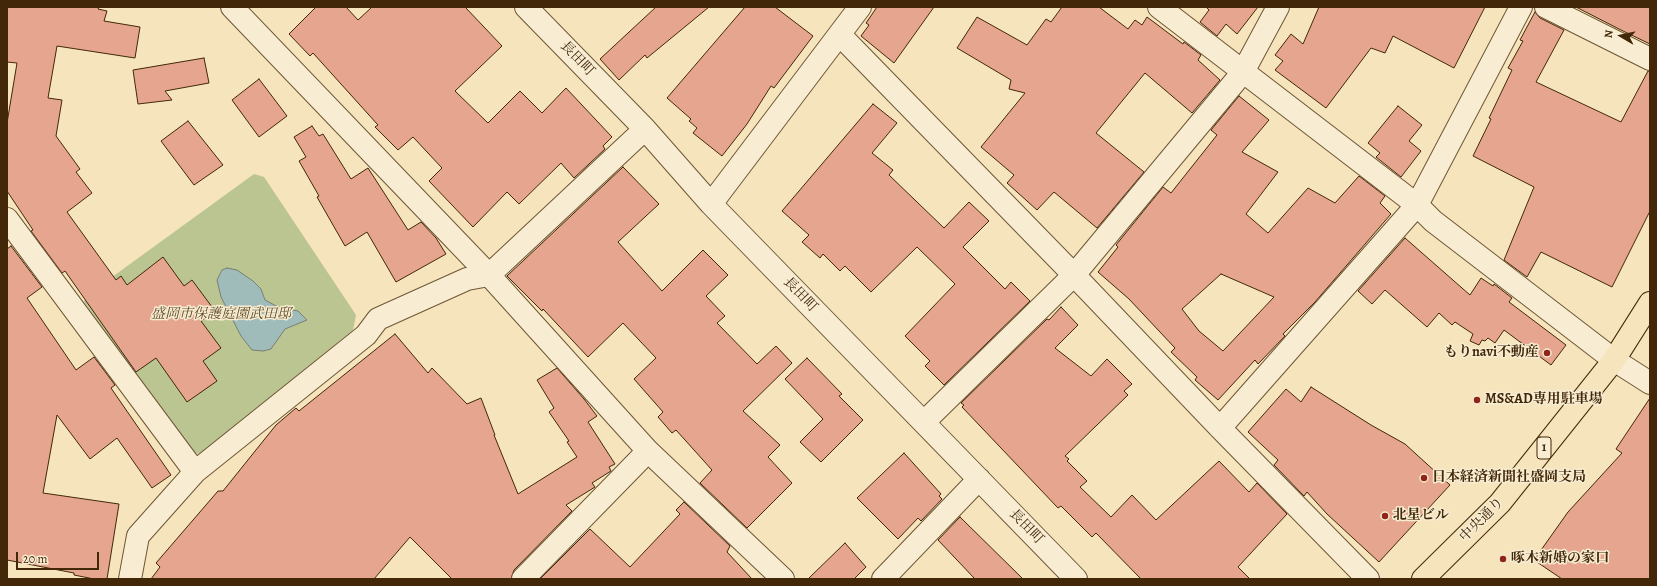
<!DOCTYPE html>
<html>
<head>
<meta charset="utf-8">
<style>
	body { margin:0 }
	#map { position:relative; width:1657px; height:586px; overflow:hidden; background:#f5e4bc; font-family:Alegreya,serif }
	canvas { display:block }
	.frame { position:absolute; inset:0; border:8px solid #422708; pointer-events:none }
	.north { position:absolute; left:1601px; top:16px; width:40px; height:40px; -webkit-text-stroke:3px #f8edd3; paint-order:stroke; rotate:279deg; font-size:11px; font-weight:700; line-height:16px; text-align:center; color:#422708 }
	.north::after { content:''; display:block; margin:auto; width:14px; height:18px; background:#422708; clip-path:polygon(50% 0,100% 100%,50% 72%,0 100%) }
	.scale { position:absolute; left:16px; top:552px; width:83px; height:18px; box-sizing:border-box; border:2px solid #422708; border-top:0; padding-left:5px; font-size:12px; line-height:14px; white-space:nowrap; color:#422708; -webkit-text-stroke:3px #f8edd3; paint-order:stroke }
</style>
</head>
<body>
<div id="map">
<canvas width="1657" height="586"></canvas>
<div class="frame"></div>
<div class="north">N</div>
<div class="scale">20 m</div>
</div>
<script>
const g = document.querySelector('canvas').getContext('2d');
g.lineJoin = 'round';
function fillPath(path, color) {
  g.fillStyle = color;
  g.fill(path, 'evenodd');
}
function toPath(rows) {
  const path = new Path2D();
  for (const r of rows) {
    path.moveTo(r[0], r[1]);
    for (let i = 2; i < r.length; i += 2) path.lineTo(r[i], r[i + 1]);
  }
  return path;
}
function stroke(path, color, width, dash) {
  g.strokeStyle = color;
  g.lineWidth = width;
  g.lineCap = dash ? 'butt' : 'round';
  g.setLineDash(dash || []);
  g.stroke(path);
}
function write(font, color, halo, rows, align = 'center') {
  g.font = font + ' Alegreya,"Noto Serif JP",serif';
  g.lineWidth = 3;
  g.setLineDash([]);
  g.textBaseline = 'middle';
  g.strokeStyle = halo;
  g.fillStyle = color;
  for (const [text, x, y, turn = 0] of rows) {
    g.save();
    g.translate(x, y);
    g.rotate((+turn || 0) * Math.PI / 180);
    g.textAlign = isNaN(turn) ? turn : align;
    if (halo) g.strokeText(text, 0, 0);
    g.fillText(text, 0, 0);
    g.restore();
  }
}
fillPath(toPath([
	[254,174,264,177,356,315,353,330,200,454,193,453,84,302,86,296]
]), '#bac592');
const water = toPath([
	[227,268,237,270,253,281,261,289,265,300,278,307,298,311,307,320,285,329,271,349,263,351,252,350,241,336,221,297,217,280,222,270,227,268]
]);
fillPath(water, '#9fbcba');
stroke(water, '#7a8073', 1);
const building = toPath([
	[7,7,99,7,98,9,107,11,104,21,140,27,135,58,57,46,48,98,62,100,56,136,80,169,76,172,92,193,67,212,116,280,121,276,127,285,163,257,184,286,192,280,215,311,201,321,221,348,203,361,217,381,187,402,156,358,136,372,65,271,62,273,31,231,33,230,7,191,7,123,17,63,7,62,7,7],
	[316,7,346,7,358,20,372,7,465,7,502,46,455,91,488,123,520,91,542,113,566,88,612,137,603,146,605,149,574,178,561,163,519,204,507,192,473,227,429,181,442,168,413,137,398,150,375,127,378,125,313,53,310,56,289,34,316,7],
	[656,7,709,7,647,58,645,55,619,80,600,59,656,7],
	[745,7,775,7,813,36,774,88,771,86,747,124,722,156,693,133,697,128,689,121,691,119,667,98,745,7],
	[877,7,934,7,894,63,861,36,869,25,866,23,877,7],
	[1062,7,1099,7,1128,29,1135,20,1142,25,1147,17,1183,44,1184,42,1201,55,1198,60,1220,80,1192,113,1145,73,1096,133,1144,172,1097,228,1054,192,1037,210,1007,183,1014,175,981,147,1025,93,1009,89,1011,80,957,48,977,17,1027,45,1046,19,1051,22,1062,7],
	[1206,7,1258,7,1237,34,1226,24,1217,36,1200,22,1209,10,1206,7],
	[1319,7,1485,7,1454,68,1393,36,1385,53,1371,48,1326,108,1275,70,1283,61,1275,55,1291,34,1303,44,1319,7],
	[1576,7,1650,7,1650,44,1621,30,1576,7],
	[1535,12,1540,18,1564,30,1536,82,1621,122,1648,71,1650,71,1650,211,1612,287,1541,252,1527,277,1504,260,1534,187,1473,156,1491,119,1489,118,1512,70,1508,68,1523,41,1520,40,1535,12],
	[204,58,209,83,165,91,172,100,138,104,133,70,204,58],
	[259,79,287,116,259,137,232,100,259,79],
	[1239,96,1269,120,1242,152,1278,172,1246,214,1268,233,1308,188,1335,203,1359,176,1385,196,1380,203,1391,214,1315,302,1283,334,1285,336,1258,364,1255,360,1218,400,1195,380,1197,377,1171,352,1175,348,1129,299,1098,272,1118,247,1116,245,1163,187,1171,193,1217,135,1211,130,1239,96],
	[1221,274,1274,297,1223,351,1199,331,1182,309,1221,274],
	[873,104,897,123,872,153,893,170,889,175,944,228,969,202,989,221,963,247,1005,289,1011,282,1030,301,944,385,925,366,930,361,905,336,955,284,917,247,871,292,845,266,840,271,823,254,820,258,802,242,809,235,782,211,873,104],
	[1398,106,1422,125,1409,141,1421,151,1401,177,1376,157,1380,153,1368,143,1398,106],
	[188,121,223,165,194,185,161,141,188,121],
	[312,126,319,136,323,134,351,179,368,168,408,230,421,222,436,238,446,254,396,282,367,232,345,246,317,197,319,196,299,161,306,157,294,137,312,126],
	[623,167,659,204,618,242,662,291,703,250,728,275,706,296,725,316,717,323,757,364,776,346,792,363,743,411,780,445,768,457,792,483,747,528,700,483,712,470,676,430,672,433,658,417,663,412,634,379,656,358,623,323,588,357,543,309,542,311,507,276,623,167],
	[1405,238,1470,295,1481,278,1493,286,1494,284,1512,298,1509,302,1566,345,1551,365,1504,330,1495,343,1488,338,1485,341,1482,340,1479,345,1470,341,1473,334,1455,322,1452,325,1439,313,1427,327,1385,290,1372,304,1358,291,1405,238],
	[11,246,42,287,27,298,76,370,94,357,115,385,111,388,171,475,152,488,117,438,90,459,57,415,43,493,119,504,107,579,94,579,74,575,74,573,7,560,7,249,11,246],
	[1061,307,1078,325,1055,348,1091,376,1107,359,1132,384,1124,391,1128,395,1065,456,1069,459,1067,461,1087,481,1080,487,1111,517,1132,495,1156,520,1219,461,1249,492,1257,483,1287,514,1238,567,1250,579,1141,579,1096,533,1092,537,1061,506,1058,508,962,407,964,405,961,403,1047,319,1049,320,1061,307],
	[395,334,428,373,432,368,467,404,481,398,495,435,494,435,518,494,577,457,567,442,569,441,549,412,554,408,537,380,557,368,584,399,597,416,588,422,615,464,609,467,611,471,592,483,595,487,566,505,572,511,514,570,511,579,452,579,410,537,374,579,151,579,160,567,156,563,218,491,223,491,276,425,296,408,299,411,395,334],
	[807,358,842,394,839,396,863,420,821,462,800,442,823,419,785,379,807,358],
	[1311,387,1371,425,1405,444,1450,485,1379,562,1327,514,1307,492,1304,496,1274,465,1278,460,1248,432,1286,389,1301,402,1311,387],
	[1650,398,1650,579,1562,579,1534,560,1568,512,1622,453,1616,449,1650,398],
	[904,453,941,494,939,496,942,499,921,521,918,518,898,539,857,498,904,453],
	[684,502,730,546,727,552,752,579,540,579,590,529,630,567,680,514,676,510,684,502],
	[960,517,1023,579,975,579,938,540,960,517],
	[845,543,866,567,854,579,808,579,845,543]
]);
fillPath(building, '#e5a58e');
stroke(building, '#422708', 1);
const street = toPath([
	[232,7,489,275,648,451,783,579],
	[526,7,645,129,711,204,1076,579],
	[1159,7,1417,205,1433,221,1614,360,1650,383],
	[1546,7,1650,59],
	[840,35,1074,275,1220,428,1368,579],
	[711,204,860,7],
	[7,219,195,472],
	[924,422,1074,275,1243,72,1278,7],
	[1220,428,1417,205,1521,7],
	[130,579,138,536,195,472,366,335,378,319,467,279,489,275,645,129],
	[523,579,648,451],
	[883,579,979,479]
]);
const primary = toPath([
	[1423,579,1500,503,1614,360,1650,303]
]);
stroke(street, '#6f5635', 24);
stroke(primary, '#422708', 24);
stroke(street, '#f8edd3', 22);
stroke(primary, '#f5e4bc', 22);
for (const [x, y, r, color] of [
	[1547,353,4,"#8f2418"],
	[1477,400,4,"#8f2418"],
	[1424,478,4,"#8f2418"],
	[1385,516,4,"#8f2418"],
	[1503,559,4,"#8f2418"]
]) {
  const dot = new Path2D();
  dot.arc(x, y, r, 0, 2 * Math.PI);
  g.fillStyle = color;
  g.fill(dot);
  stroke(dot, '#f8edd3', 1.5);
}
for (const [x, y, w] of [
	[1544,448,14]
]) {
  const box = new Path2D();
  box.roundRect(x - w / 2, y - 11, w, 22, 3);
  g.fillStyle = '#f8edd3';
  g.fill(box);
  stroke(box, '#422708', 1);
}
write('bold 13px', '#422708', null, [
	["1",1544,448]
]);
write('14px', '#422708', '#f8edd3', [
	["長田町",577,59,46],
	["長田町",800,295,46],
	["中央通り",1482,520,-45],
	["長田町",1026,527,46]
]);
write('italic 14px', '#604e2a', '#f8edd3', [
	["盛岡市保護庭園武田邸",221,315]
]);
write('bold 14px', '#422708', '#f8edd3', [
	["もりnavi不動産",1539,353,"right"],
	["MS&AD専用駐車場",1485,400],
	["日本経済新聞社盛岡支局",1432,478],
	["北星ビル",1393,516],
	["啄木新婚の家口",1511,559]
], 'left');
</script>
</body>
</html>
